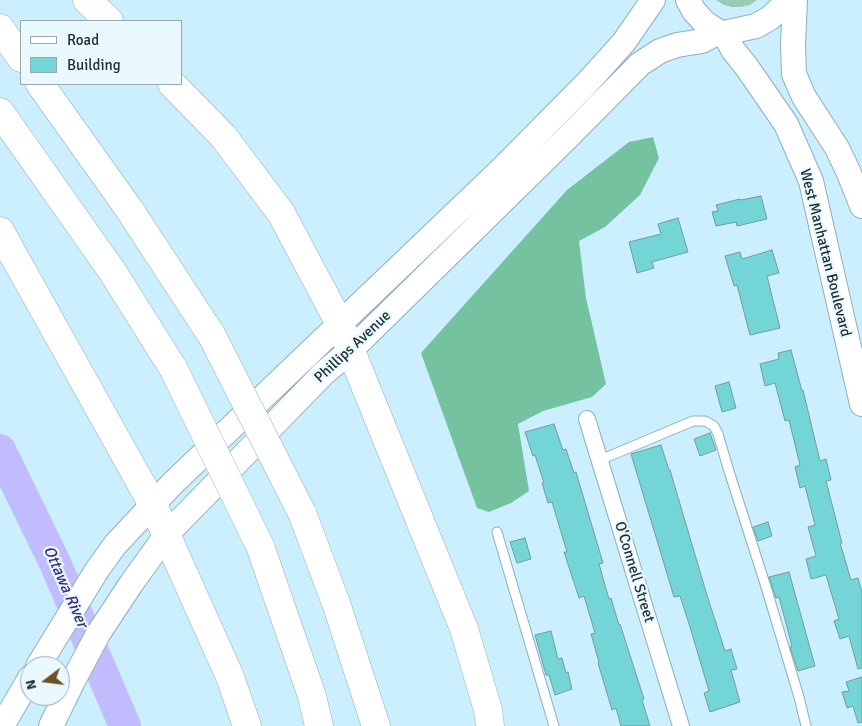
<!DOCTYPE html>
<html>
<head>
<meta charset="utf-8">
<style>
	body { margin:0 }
	#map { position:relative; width:862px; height:726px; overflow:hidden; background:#cbefff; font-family:Signika,sans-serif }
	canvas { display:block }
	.legend { position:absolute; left:20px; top:20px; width:162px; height:65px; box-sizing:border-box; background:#eaf8ff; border:1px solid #9aa7ae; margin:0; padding:6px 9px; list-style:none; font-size:15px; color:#212e34 }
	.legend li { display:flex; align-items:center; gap:10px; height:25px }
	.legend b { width:25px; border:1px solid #9aa7ae }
	.north { position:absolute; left:20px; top:656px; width:50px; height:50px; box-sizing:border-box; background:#eaf8ff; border:1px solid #9aa7ae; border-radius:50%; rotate:255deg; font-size:14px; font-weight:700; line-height:20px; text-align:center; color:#212e34 }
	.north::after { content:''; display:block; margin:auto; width:18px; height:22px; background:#6f5025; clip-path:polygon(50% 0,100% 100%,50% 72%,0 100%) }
</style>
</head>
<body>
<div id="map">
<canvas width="862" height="726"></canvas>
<ul class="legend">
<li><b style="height:6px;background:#fff"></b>Road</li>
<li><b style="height:14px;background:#73d5d5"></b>Building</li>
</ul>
<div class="north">N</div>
</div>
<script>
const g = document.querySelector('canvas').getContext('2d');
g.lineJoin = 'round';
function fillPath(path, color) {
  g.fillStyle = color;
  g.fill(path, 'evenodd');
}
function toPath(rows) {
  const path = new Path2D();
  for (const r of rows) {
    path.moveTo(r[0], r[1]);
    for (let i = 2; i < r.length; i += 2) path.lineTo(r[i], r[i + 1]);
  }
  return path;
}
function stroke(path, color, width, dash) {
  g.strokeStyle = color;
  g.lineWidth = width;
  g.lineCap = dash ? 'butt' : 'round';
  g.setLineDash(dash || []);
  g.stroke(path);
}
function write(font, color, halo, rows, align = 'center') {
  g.font = font + ' Signika,sans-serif';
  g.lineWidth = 4.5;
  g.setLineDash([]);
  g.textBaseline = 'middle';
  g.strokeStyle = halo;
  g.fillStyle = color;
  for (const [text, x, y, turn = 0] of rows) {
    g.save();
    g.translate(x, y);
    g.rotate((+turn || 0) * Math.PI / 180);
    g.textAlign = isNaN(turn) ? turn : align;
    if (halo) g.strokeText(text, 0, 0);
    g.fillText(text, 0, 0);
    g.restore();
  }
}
fillPath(toPath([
	[716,0,757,0,750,5,741,7,732,7,724,5]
]), '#9accb5');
fillPath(toPath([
	[653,137,659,158,640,195,605,227,579,241,586,298,606,384,592,397,543,411,518,424,529,491,511,503,489,512,477,508,421,353,567,190,629,142]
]), '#74c2a0');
stroke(toPath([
	[0,450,55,563,125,726]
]), '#c0bcfe', 32);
const building = toPath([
	[761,196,767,219,737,226,736,222,716,226,712,212,718,211,716,205,740,199,741,200,761,196],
	[678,218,688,252,652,262,654,268,637,273,629,242,661,234,658,224,678,218],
	[772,250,779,273,767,276,780,328,750,335,737,285,734,286,725,256,740,252,742,259,772,250],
	[791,350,802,391,803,390,820,461,826,459,831,480,826,481,842,543,840,543,851,580,858,578,862,592,862,668,858,669,849,636,840,639,834,621,839,619,826,575,811,579,806,559,816,556,808,527,815,525,805,486,800,488,795,467,800,465,789,420,785,421,775,383,765,386,760,364,779,359,778,353,791,350],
	[729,382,736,408,722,412,715,386,729,382],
	[554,424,563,450,566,449,574,473,576,472,603,563,599,564,609,599,611,598,619,625,620,624,644,699,642,700,650,726,621,726,616,708,612,710,598,663,599,662,591,634,595,633,584,596,579,598,564,552,567,552,552,502,548,503,542,483,544,483,535,455,533,456,525,432,554,424],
	[710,433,716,450,700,456,694,439,710,433],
	[661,445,669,470,670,470,706,592,725,651,731,649,737,669,731,670,740,702,710,712,704,693,709,691,690,627,680,596,674,597,631,454,661,445],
	[768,522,772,536,758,541,753,527,768,522],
	[525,538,531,559,517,563,510,542,525,538],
	[789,572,815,666,798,671,790,647,792,646,779,597,776,598,769,577,789,572],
	[551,631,558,659,562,658,566,673,568,672,572,689,555,695,549,675,546,675,535,635,551,631],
	[862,677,862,722,858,723,853,706,847,708,842,692,849,691,846,682,862,677]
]);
fillPath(building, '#73d5d5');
stroke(building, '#759c9b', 1);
const lane = toPath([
	[600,460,693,421,705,421,714,426,718,434,728,468,766,587,799,697,806,726],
	[497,532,554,726]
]);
const street = toPath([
	[587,419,681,726]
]);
const secondary = toPath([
	[688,0,694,11,705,23,719,32,724,33,756,26,770,18,784,5,788,0],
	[795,0,793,45,794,74,804,97,837,148,848,171,862,206],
	[724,33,733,50,746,66,786,124,811,181,862,404],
	[38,666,97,570,115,545,172,484,503,168,588,82,624,42,653,0],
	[2,726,30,678],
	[51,726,73,681,98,634,131,584,167,534,324,373,351,350,568,137,640,64,660,51,677,45,702,41,719,32]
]);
const highway = toPath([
	[87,0,109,21],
	[0,28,21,58],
	[40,84,129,209,212,336],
	[172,84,223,136,281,213,340,324,464,629,488,710,490,726],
	[0,112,112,271,173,368],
	[0,231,153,505,230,677,247,726],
	[302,513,336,603,376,726],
	[260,546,312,696,319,726]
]);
stroke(lane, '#8dafbe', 11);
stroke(street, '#8dafbe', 18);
stroke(secondary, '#8dafbe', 26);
stroke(highway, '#8dafbe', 29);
stroke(lane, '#fff', 9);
stroke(street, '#fff', 16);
stroke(secondary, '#fff', 24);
stroke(highway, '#fff', 28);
const highwayBridge = toPath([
	[212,336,302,513],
	[173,368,260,546]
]);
stroke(highwayBridge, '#8dafbe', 29, []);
stroke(highwayBridge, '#fff', 28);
write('15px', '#212e34', '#eaf8ff', [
	["West Manhattan Boulevard",825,253,76],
	["Phillips Avenue",353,347,-43],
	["O'Connell Street",634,572,73]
]);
write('italic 16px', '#3a2b76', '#eaf8ff', [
	["Ottawa River",65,587,66]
]);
</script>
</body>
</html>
